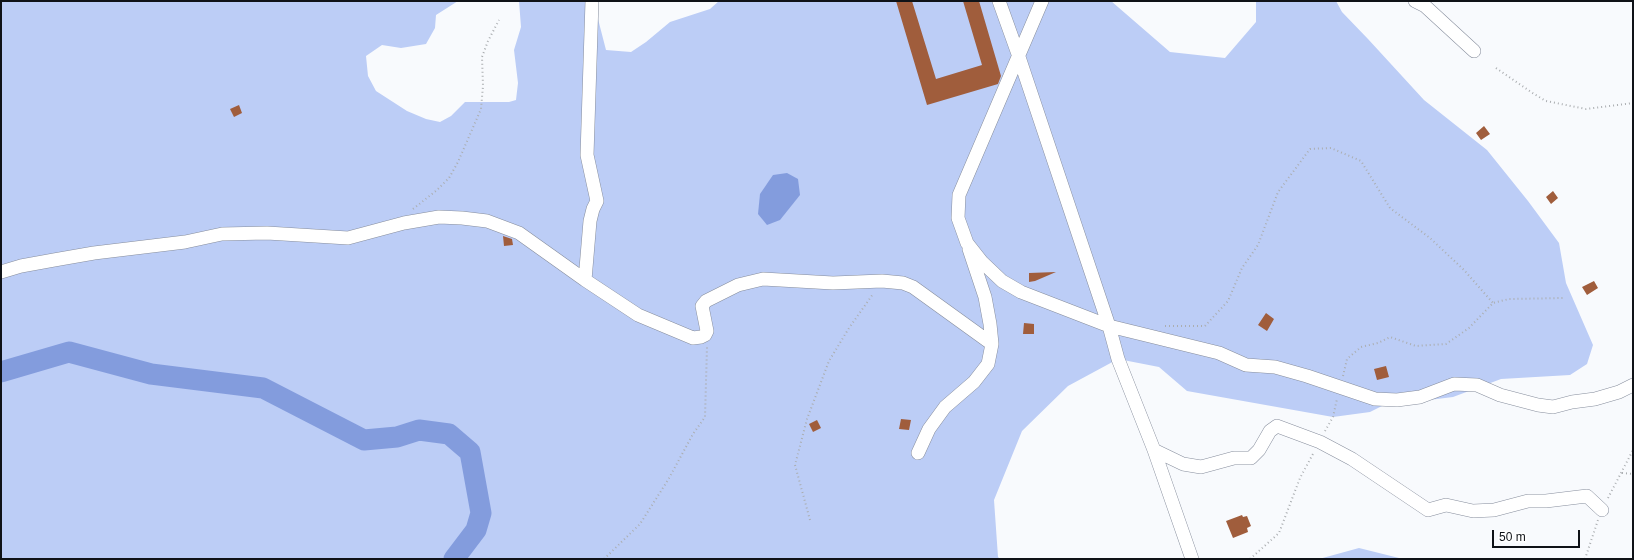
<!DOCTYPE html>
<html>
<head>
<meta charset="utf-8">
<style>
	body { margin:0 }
	#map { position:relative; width:1634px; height:560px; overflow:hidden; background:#f8fafd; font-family:Arial,sans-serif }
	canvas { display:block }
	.frame { position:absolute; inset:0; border:2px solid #0f1217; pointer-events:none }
	.scale { position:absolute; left:1492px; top:530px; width:88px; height:18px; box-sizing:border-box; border:2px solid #0f1217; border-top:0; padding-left:5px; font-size:12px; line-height:14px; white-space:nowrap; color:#0f1217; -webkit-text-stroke:3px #fff; paint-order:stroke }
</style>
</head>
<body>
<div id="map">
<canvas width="1634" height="560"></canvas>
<div class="frame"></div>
<div class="scale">50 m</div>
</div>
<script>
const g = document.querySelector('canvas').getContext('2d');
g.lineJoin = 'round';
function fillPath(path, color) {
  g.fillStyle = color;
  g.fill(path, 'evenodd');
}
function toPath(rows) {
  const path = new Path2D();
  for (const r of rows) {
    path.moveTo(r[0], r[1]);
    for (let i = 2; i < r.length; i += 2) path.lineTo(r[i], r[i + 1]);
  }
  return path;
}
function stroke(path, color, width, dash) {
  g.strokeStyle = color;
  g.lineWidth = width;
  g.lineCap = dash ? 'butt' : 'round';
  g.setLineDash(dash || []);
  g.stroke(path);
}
fillPath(toPath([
	[1,1,458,1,436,15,435,28,426,44,401,48,382,45,366,56,368,76,376,91,407,111,426,119,440,122,451,116,465,102,509,102,516,100,518,83,514,50,521,27,519,1,590,1,598,19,606,50,631,52,646,42,670,22,710,9,719,1,1111,1,1170,52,1225,58,1256,22,1256,1,1336,1,1342,12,1368,39,1424,100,1487,150,1528,201,1559,243,1566,283,1593,345,1587,364,1570,375,1501,379,1453,397,1421,401,1390,402,1370,412,1333,417,1187,391,1159,367,1118,359,1068,386,1022,431,994,500,998,557,1000,559,1,559],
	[1359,548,1403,559,1319,559]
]), '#bccdf6');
fillPath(toPath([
	[787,173,798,179,800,195,780,220,767,225,758,214,760,194,773,175]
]), '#839cdd');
stroke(toPath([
	[1,372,69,352,151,374,263,388,364,440,397,437,419,430,449,434,470,452,481,513,476,530,454,559]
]), '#839cdd', 21);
fillPath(toPath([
	[896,1,912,1,936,79,982,65,963,1,979,1,1001,76,998,84,927,105],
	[239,105,242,113,234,117,230,109],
	[1484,126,1490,134,1481,140,1476,133],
	[1553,191,1558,198,1551,204,1546,197],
	[503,236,512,239,513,245,504,246],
	[1056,272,1035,281,1029,282,1029,273],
	[1594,281,1598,288,1587,295,1582,287],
	[1266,313,1274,319,1267,331,1258,325],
	[1024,323,1034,324,1034,334,1023,334],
	[1386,366,1389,377,1377,380,1374,369],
	[901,419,911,420,909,430,899,429],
	[817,420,821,428,813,432,809,424],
	[1242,515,1243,517,1247,516,1251,526,1247,528,1248,532,1233,538,1226,521]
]), '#a05d3c');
const minor = toPath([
	[999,1,1018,54,1109,326,1118,359,1154,450,1192,559],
	[1042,1,959,195,958,218,967,243,982,262,1002,281,1021,292,1109,326,1219,353,1246,365,1275,367,1307,376,1375,399,1397,400,1420,397,1454,384,1477,385,1500,395,1538,405,1553,407,1572,402,1595,399,1619,392,1633,385],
	[1415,1,1425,6,1474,51],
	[1,272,21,266,54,260,94,253,185,242,222,234,267,233,348,238,404,223,439,217,462,218,487,221,519,233,585,280,638,315,693,338,701,337,705,335,707,331,702,306,706,301,738,285,763,279,833,283,882,281,903,283,913,287,992,344],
	[585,280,590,221,593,209,597,201,587,155,592,1],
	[1154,450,1183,464,1201,467,1234,458,1251,458,1259,450,1270,431,1277,426,1320,442,1352,459,1428,510,1446,505,1473,511,1494,510,1528,501,1546,501,1587,496,1602,510],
	[918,453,929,429,945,407,974,382,988,364,992,344,990,324,985,297,969,249]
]);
stroke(minor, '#878e9d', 14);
stroke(toPath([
	[1496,68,1534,94,1546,101,1586,109,1633,103],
	[413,209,437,190,449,178,458,162,481,109,483,86,482,57,488,41,499,20],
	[1165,326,1205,326,1228,301,1242,268,1258,245,1278,192,1310,149,1331,148,1361,161,1390,208,1430,238,1464,270,1493,303],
	[1343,376,1347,359,1361,347,1378,343,1390,337,1416,346,1446,344,1469,328,1493,303,1509,299,1564,298],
	[1325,431,1333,417,1337,399],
	[1622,473,1633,474],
	[1608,498,1633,450],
	[810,520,795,465,807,419,829,361,849,328,873,294],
	[604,559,640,524,668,480,693,434,705,417,707,347],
	[1250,559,1279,533,1300,478,1314,452],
	[1585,559,1598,520]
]), '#abaeb1', 2, [1, 3]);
stroke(minor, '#fff', 13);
</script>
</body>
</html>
